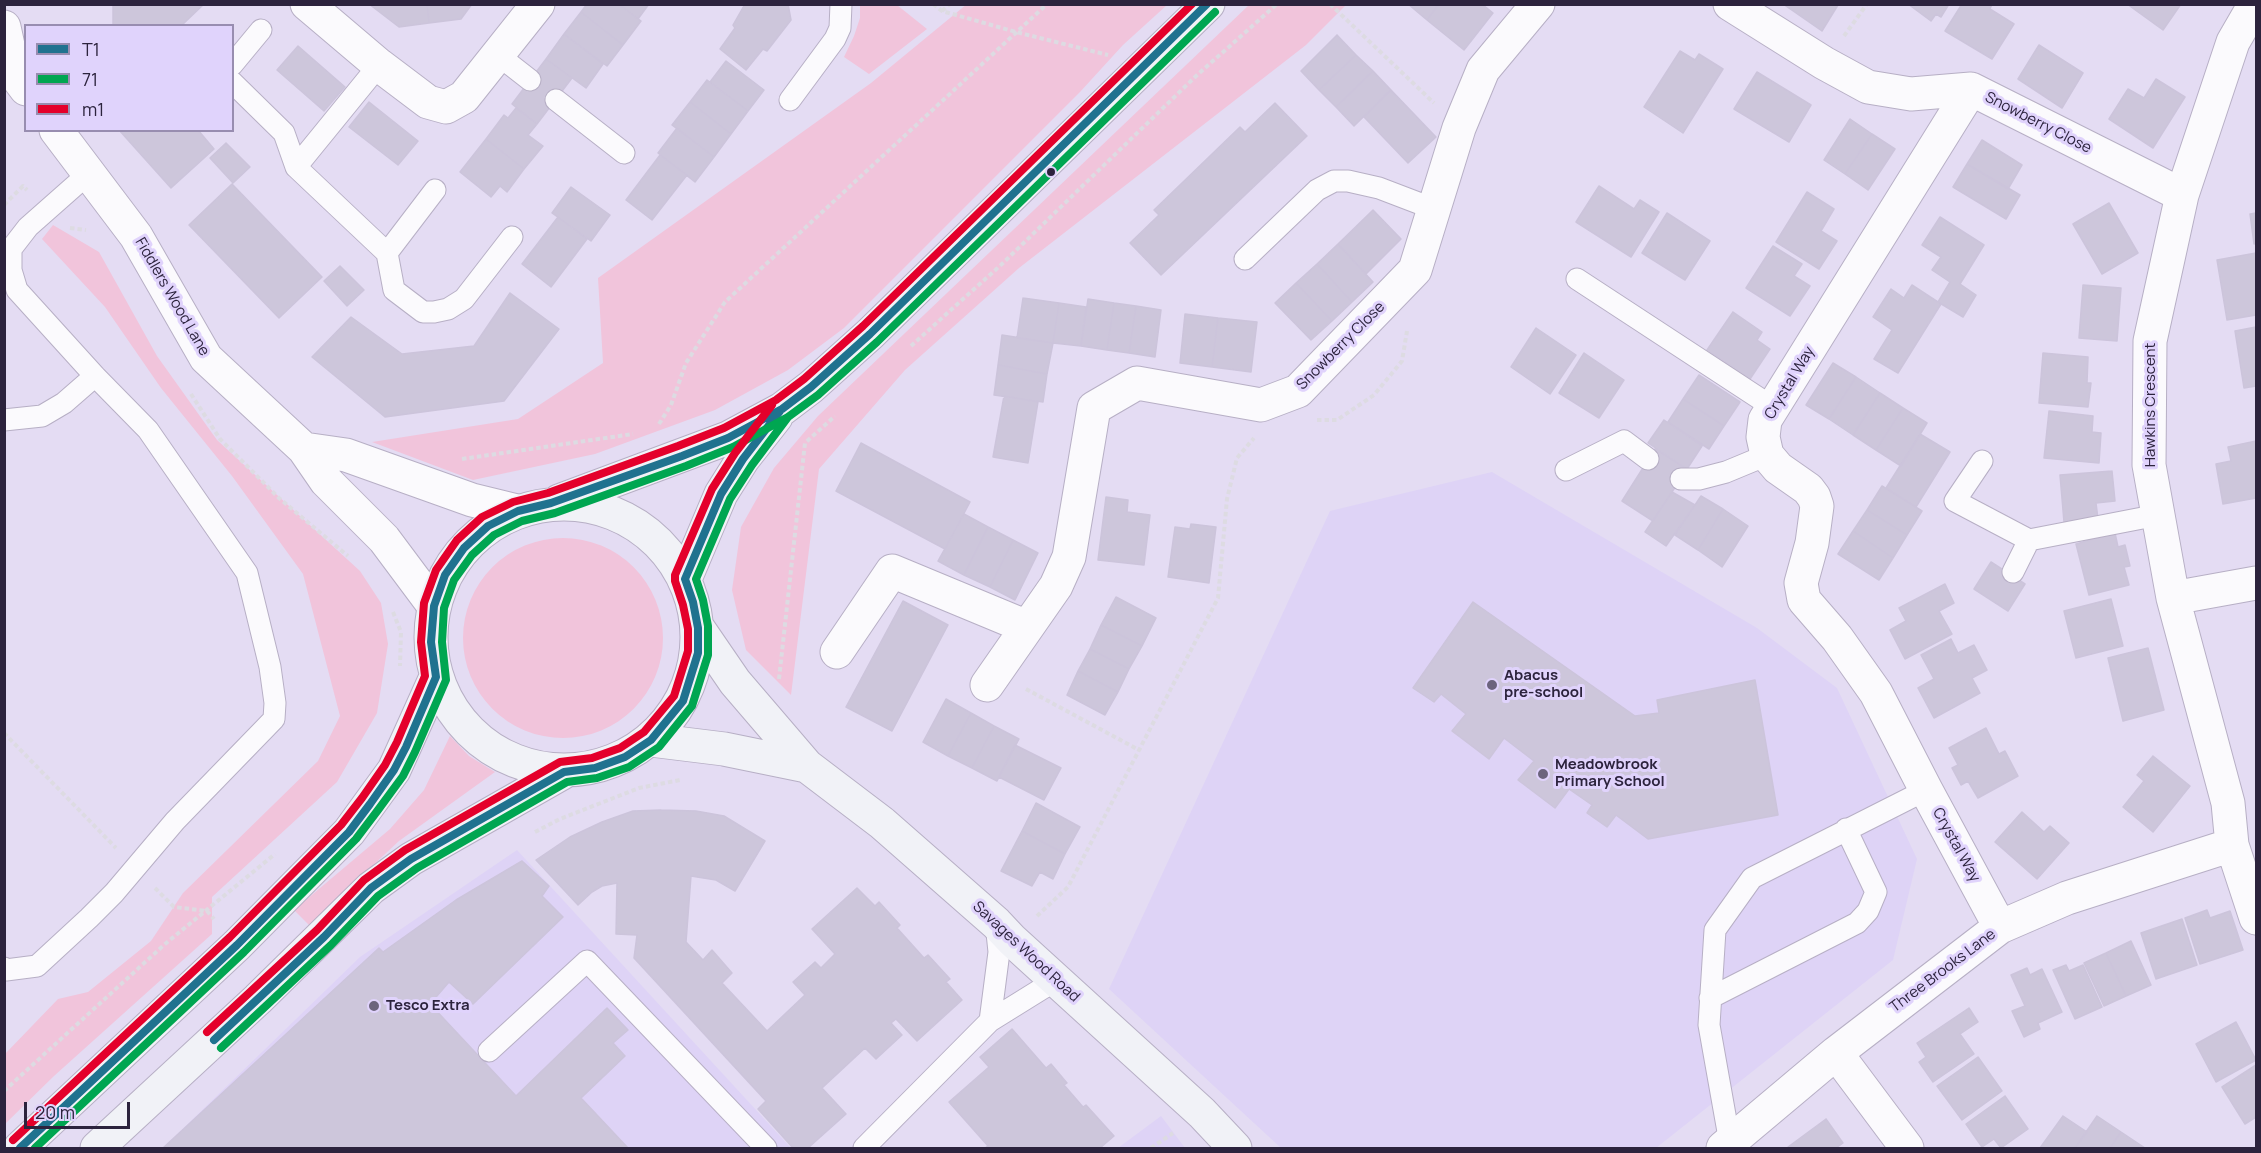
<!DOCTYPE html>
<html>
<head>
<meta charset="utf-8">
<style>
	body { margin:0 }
	#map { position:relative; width:2261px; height:1153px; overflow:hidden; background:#e4dcf3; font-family:Manrope,sans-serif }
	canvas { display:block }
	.frame { position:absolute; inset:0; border:6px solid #2c233d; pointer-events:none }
	.legend { position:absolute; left:24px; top:24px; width:210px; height:108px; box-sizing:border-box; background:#e0d3fc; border:2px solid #988db0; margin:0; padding:8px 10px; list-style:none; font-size:18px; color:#2c233d }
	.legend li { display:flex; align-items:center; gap:12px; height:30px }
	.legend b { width:30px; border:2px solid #988db0 }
	.scale { position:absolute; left:24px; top:1102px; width:106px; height:27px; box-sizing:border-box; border:3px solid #2c233d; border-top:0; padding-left:8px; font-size:18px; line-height:21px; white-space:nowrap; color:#2c233d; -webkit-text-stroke:4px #e0d3fc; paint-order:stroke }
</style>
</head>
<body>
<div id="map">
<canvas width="2261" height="1153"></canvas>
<div class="frame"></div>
<ul class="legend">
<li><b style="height:8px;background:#20728f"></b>T1</li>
<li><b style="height:8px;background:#00a651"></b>71</li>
<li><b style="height:8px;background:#e4002b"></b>m1</li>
</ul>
<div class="scale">20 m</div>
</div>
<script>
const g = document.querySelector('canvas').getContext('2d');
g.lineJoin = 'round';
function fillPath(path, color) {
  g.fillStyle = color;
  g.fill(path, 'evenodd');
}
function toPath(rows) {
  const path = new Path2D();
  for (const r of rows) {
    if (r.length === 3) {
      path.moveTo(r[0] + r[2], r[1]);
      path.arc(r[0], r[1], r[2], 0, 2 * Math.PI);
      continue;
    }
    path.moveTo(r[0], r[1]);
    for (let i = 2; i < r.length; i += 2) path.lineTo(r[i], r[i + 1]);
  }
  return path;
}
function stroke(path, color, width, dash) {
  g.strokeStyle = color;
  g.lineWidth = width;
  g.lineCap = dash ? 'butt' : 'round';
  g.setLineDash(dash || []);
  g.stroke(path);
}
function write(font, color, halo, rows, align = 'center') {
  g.font = font + ' Manrope,sans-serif';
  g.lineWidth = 6;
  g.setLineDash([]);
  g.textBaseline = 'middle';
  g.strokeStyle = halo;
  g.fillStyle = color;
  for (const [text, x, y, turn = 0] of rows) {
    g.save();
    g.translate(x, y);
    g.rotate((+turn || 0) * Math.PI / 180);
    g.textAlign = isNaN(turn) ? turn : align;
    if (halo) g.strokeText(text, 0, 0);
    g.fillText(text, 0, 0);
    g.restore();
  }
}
fillPath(toPath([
	[1492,472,1757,628,1837,688,1917,859,1893,960,1656,1148,1281,1148,1109,989,1330,511],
	[517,850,791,1148,163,1148,360,957],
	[1161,1116,1185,1148,1118,1148]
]), '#ded3f6');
fillPath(toPath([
	[967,4,1167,5,1123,45,1080,92,844,328,788,370,715,410,595,454,473,480,372,442,518,419,603,363,598,278,871,83],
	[1250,4,1346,5,1306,45,1019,268,905,370,819,469,791,695,746,650,732,590,741,527,774,468,818,416],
	[860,5,897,5,927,29,869,74,844,57,854,36,860,18],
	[53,225,99,252,157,356,217,440,360,571,381,603,388,644,377,713,337,782,212,897,212,934,54,1076,5,1124,5,1054,58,999,88,992,151,941,183,893,318,761,340,716,303,574,232,476,161,388,105,307,42,239],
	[563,638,100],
	[450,736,469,756,495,772,399,841,309,925,294,910,390,829,424,790]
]), '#f1c4db');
const building = toPath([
	[113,4,204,4,181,26,113,26,113,4],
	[369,4,427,4,429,23,399,27,369,4],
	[427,4,472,4,461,19,429,23,427,4],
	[587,4,619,4,641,21,623,45,581,12,587,4],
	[619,4,649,4,638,19,619,4],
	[745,4,788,4,791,20,767,51,763,49,746,70,720,49,735,28,733,25,745,4],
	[1408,4,1439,4,1427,20,1408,4],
	[1439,4,1482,4,1493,13,1464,50,1427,20,1439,4],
	[1783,4,1837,4,1838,5,1822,31,1783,4],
	[1908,4,1949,4,1941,17,1936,14,1931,21,1908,4],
	[1962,4,1992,4,1990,9,2014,24,1992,59,1945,31,1962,4],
	[2127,4,2181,4,2163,30,2127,4],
	[581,12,623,45,607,66,564,34,581,12],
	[564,34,603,64,586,88,546,59,564,34],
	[1337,35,1356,55,1319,90,1301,71,1337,35],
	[2039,45,2083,73,2062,108,2018,79,2039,45],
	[298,46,345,87,324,111,277,70,298,46],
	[1680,51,1695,60,1699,54,1723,69,1683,133,1644,107,1680,51],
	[1356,55,1373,71,1336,107,1319,90,1356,55],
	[546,59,572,78,537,124,512,104,546,59],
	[726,61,764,90,748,111,710,82,726,61],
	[1373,71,1391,90,1354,126,1336,107,1373,71],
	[1757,72,1811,105,1789,142,1734,109,1757,72],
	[2156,79,2185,97,2153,148,2109,119,2128,89,2144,98,2156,79],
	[707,80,748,111,731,134,690,102,707,80],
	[1391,90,1436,137,1408,163,1364,117,1391,90],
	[369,102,418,141,398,165,349,127,369,102],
	[690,102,731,134,714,157,672,125,690,102],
	[1275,103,1307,136,1161,275,1130,243,1159,215,1154,210,1240,127,1245,132,1275,103],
	[516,108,537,124,528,135,543,146,524,169,486,139,504,115,508,118,516,108],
	[1850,119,1872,134,1845,174,1824,160,1850,119],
	[677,128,714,157,695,182,658,153,677,128],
	[119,130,198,130,214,149,171,188,119,130],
	[1872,134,1895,149,1868,190,1845,174,1872,134],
	[486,139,524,169,507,192,500,186,491,197,460,172,486,139],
	[1982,140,2022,165,2008,189,1967,164,1982,140],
	[226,143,250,167,233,183,210,158,226,143],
	[660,155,687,175,652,220,626,200,660,155],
	[1967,164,2020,195,2006,219,1953,187,1967,164],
	[232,184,322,277,279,318,189,225,232,184],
	[1599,186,1634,209,1640,200,1659,212,1631,257,1576,222,1599,186],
	[571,187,610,215,591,241,552,213,571,187],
	[1807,192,1834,209,1821,231,1837,241,1819,269,1776,242,1807,192],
	[2109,203,2138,253,2102,274,2073,224,2109,203],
	[1373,210,1401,239,1366,274,1338,244,1373,210],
	[1667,213,1710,241,1685,280,1642,253,1667,213],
	[2256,213,2256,243,2254,244,2250,214,2256,213],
	[558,217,587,239,551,287,522,264,558,217],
	[1940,217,1984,245,1960,284,1976,295,1963,317,1938,302,1950,282,1932,270,1941,257,1922,245,1940,217],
	[1338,244,1373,282,1352,302,1317,264,1338,244],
	[1773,246,1802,264,1794,276,1810,286,1790,316,1746,288,1773,246],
	[2256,253,2256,315,2227,320,2217,260,2256,253],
	[1317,264,1352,302,1332,321,1296,283,1317,264],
	[340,266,364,290,347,306,324,281,340,266],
	[1296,283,1332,321,1311,340,1275,303,1296,283],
	[1912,285,1941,304,1898,373,1874,359,1892,330,1873,317,1891,289,1904,298,1912,285],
	[2083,285,2121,288,2117,341,2079,338,2083,285],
	[510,293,559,329,504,401,385,417,312,357,351,317,402,354,474,346,510,293],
	[1023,298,1059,303,1053,343,1017,338,1023,298],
	[1088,299,1114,303,1107,350,1081,346,1088,299],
	[1059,303,1086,307,1081,346,1053,343,1059,303],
	[1114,303,1136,306,1129,353,1107,350,1114,303],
	[1136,306,1161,310,1155,357,1129,353,1136,306],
	[1733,312,1762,332,1757,340,1770,349,1750,379,1707,350,1733,312],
	[1185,314,1218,318,1212,367,1180,363,1185,314],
	[1218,318,1257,322,1251,372,1212,367,1218,318],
	[2256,327,2256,386,2244,388,2235,331,2256,327],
	[1536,328,1576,355,1550,394,1511,367,1536,328],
	[1002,335,1053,343,1047,374,998,365,1002,335],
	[1584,353,1624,380,1599,418,1559,393,1584,353],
	[2043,353,2088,357,2087,383,2091,383,2088,407,2039,403,2043,353],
	[1833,363,1856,377,1829,419,1806,405,1833,363],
	[998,365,1047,374,1043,402,994,395,998,365],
	[1699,375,1740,402,1724,426,1683,399,1699,375],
	[1856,377,1880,393,1853,435,1829,419,1856,377],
	[1880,393,1903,408,1876,450,1853,435,1880,393],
	[1004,396,1038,402,1028,463,993,457,1004,396],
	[1683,399,1724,426,1709,449,1668,422,1683,399],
	[1903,408,1927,423,1901,466,1876,450,1903,408],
	[2049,411,2093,416,2092,432,2101,433,2099,463,2044,458,2049,411],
	[1664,420,1702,446,1687,469,1648,443,1664,420],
	[1920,434,1950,452,1916,507,1886,488,1920,434],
	[2256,441,2256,498,2223,504,2216,464,2231,461,2228,447,2256,441],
	[861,443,970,502,945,549,836,491,861,443],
	[1655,449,1687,469,1653,521,1622,501,1655,449],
	[2112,471,2115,501,2096,503,2098,519,2064,522,2060,475,2112,471],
	[1882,486,1922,511,1907,535,1867,510,1882,486],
	[1672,492,1695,505,1666,546,1645,532,1672,492],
	[1701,496,1723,509,1698,550,1675,535,1701,496],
	[1106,497,1128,500,1127,512,1150,515,1144,565,1098,560,1106,497],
	[1723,509,1748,526,1722,567,1698,550,1723,509],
	[1867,510,1907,535,1893,558,1853,531,1867,510],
	[964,514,988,527,964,575,938,561,964,514],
	[1191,524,1216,527,1209,583,1168,577,1175,527,1190,529,1191,524],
	[988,527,1013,540,990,587,964,575,988,527],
	[1853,531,1893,558,1879,580,1838,554,1853,531],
	[2115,533,2118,547,2125,545,2130,566,2124,567,2129,585,2089,595,2076,544,2115,533],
	[1013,540,1038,553,1015,600,990,587,1013,540],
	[1991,562,2025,584,2008,611,1974,589,1991,562],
	[1945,584,1954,603,1939,611,1952,634,1905,659,1890,630,1906,621,1899,608,1945,584],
	[1116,597,1156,618,1142,646,1101,625,1116,597],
	[2111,599,2123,646,2076,658,2064,611,2111,599],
	[903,601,948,625,892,731,846,707,903,601],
	[1473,602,1635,716,1659,713,1657,700,1755,680,1778,815,1648,839,1616,815,1607,827,1587,813,1592,805,1569,789,1555,808,1518,780,1534,761,1504,738,1489,759,1452,731,1466,714,1441,694,1434,702,1413,688,1473,602],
	[1101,625,1142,646,1129,669,1090,649,1101,625],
	[1951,639,1958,653,1974,645,1987,670,1972,678,1980,693,1934,718,1918,688,1934,679,1921,655,1951,639],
	[2148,648,2164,710,2123,721,2108,658,2148,648],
	[1090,649,1129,669,1118,692,1078,671,1090,649],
	[1078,671,1118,692,1105,715,1067,695,1078,671],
	[946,699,971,713,948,756,923,742,946,699],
	[971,713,994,726,972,768,948,756,971,713],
	[994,726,1019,739,997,781,972,768,994,726],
	[1986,728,1999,754,2005,751,2018,776,1978,798,1968,781,1961,785,1952,768,1958,765,1949,748,1986,728],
	[1015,745,1061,768,1044,800,999,777,1015,745],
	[2153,756,2190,786,2153,832,2123,807,2144,781,2137,775,2153,756],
	[1036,803,1080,827,1065,854,1022,831,1036,803],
	[661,810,696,811,724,816,765,841,735,891,716,880,691,876,686,942,703,960,712,950,732,973,722,983,767,1031,805,995,793,982,815,962,821,968,835,954,812,929,857,888,875,906,879,902,900,925,897,928,924,958,928,955,950,979,946,982,962,1000,917,1041,896,1019,891,1023,902,1035,876,1059,865,1048,822,1088,846,1114,808,1148,793,1148,758,1109,766,1101,634,958,637,935,616,934,617,883,602,886,592,892,578,905,536,860,570,837,602,822,633,811,661,810],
	[2022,812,2044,832,2050,826,2069,843,2037,879,1995,842,2022,812],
	[1022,831,1065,854,1053,879,1040,872,1032,886,1001,871,1022,831],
	[522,861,549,886,542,896,563,917,473,1004,449,982,430,1004,516,1096,607,1008,628,1030,613,1043,625,1056,581,1098,628,1148,163,1148,379,948,383,952,456,900,522,861],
	[2207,910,2210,918,2230,911,2243,950,2200,964,2185,918,2207,910],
	[2182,919,2197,965,2156,979,2141,933,2182,919],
	[2131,941,2151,985,2126,996,2106,953,2131,941],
	[2106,953,2126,996,2104,1006,2084,963,2106,953],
	[2066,965,2069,971,2083,965,2102,1007,2075,1019,2053,970,2066,965],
	[2027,968,2030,975,2042,969,2062,1012,2038,1023,2040,1029,2024,1037,2012,1011,2025,1006,2011,975,2027,968],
	[1969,1008,1978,1022,1960,1034,1974,1054,1933,1082,1919,1062,1926,1057,1917,1043,1969,1008],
	[2236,1022,2256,1060,2216,1082,2196,1044,2236,1022],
	[1012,1029,1046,1068,1051,1064,1067,1083,1064,1085,1083,1107,1086,1105,1114,1136,1100,1148,985,1148,988,1146,949,1102,989,1067,980,1057,1012,1029],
	[1978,1057,2002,1091,1962,1120,1937,1086,1978,1057],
	[2256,1065,2256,1117,2245,1124,2222,1087,2256,1065],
	[2005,1096,2028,1129,2001,1148,1994,1139,1982,1147,1966,1124,2005,1096],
	[2063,1116,2087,1132,2075,1148,2040,1148,2063,1116],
	[2097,1116,2121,1132,2110,1148,2075,1148,2097,1116],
	[1826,1119,1843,1143,1836,1148,1789,1148,1788,1147,1826,1119],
	[2121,1132,2145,1148,2110,1148,2121,1132]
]);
fillPath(building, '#cdc6db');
stroke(building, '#ccc4db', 1.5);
const lane = toPath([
	[498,55,530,80],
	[232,65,261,30],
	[232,82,284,133,296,167,387,253,394,290,423,312,434,312,448,309,464,299,512,237],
	[556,100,624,153],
	[790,100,835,39,840,28,841,4],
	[296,167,379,65],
	[387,253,435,190],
	[1245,259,1317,190,1334,181,1348,181,1379,188,1434,209],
	[1577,279,1774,408],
	[4,420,42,416,64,403,95,376],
	[1982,461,1955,501,2029,540],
	[1566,470,1624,441,1648,459],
	[1681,479,1699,479,1726,472,1767,455],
	[2013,572,2029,540,2158,515],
	[4,968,6,970,37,966,89,918,114,893,175,821,274,719,275,703,270,667,247,573,148,430,95,376,17,290,11,270,11,249,28,227,88,174],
	[1710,998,1857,923,1868,911,1876,892,1846,829],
	[990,1021,999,952,996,923],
	[489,1051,587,961,766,1148],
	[1730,1143,1709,1025,1715,930,1752,878,1926,790],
	[864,1148,990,1021,1056,980]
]);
const street = toPath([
	[307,4,379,65,428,102,446,107,464,97,538,4],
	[1730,4,1824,63,1868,87,1911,94,1971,89,2182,195],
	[2255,4,2233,42,2182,195,2150,341,2149,465,2173,598,2228,803,2232,845,2256,918],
	[4,27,14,73,26,89],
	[1971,89,1765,420,1763,437,1767,455,1778,468,1808,489,1814,497,1817,506,1812,543,1801,583,1804,600,1837,638,1876,693,1926,790,2000,927],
	[56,130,136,236,206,358,304,449,326,481,384,539,434,606],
	[304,449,346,455,472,500,517,511],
	[2173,598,2256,583],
	[837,652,892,571,1027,627],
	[987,685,1056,586,1069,557,1094,408,1137,383,1261,405,1298,391,1415,270,1459,128,1483,70,1538,4],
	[1836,1053,1907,1148],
	[1723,1148,1836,1053,2000,927,2067,898,2232,845]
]);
const secondary = toPath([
	[559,501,728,438,782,409,811,387,870,334,1208,4],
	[564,637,133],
	[685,579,721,494,743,459,776,417],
	[698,628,735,682,807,766,882,823,996,923,1012,940,1202,1113,1235,1148],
	[651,740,724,749,807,766],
	[20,1148,237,945,349,832,394,770,436,677],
	[97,1148,258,999,371,888,411,859,564,772]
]);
stroke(lane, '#b7afc5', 23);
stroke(street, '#b7afc5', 35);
stroke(secondary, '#b7afc5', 35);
stroke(toPath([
	[933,4,942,11,1016,32,1108,55],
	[1330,4,1434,103],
	[942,11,950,4],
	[1844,36,1867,4],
	[4,205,23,186,27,190],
	[70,228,86,230],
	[911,346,1003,263,1195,77,1277,4],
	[191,394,220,439,279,498,348,556],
	[1317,420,1337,420,1374,395,1402,361,1407,331],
	[659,424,671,405,686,363,725,302,1047,4],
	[462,459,633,434],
	[393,612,401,632,400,666],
	[779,679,805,443,835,416],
	[1026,689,1139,750],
	[4,733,116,848],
	[535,832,560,819,639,788,680,780],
	[155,888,174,907,207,911,214,919],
	[1037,916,1068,887,1218,598,1227,499,1237,458,1254,438],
	[4,1091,165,944,275,854],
	[1151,1148,1173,1133]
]), '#dddbe2', 4, [4.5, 3]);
stroke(lane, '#fbfafd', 21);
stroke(street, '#fbfafd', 33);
stroke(secondary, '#f1f2f7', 33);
stroke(toPath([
	[214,1040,324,937,371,888,411,859,564,772,595,768,625,757,651,740,683,701,698,653,698,628,693,602,685,579,721,494,743,459,780,411],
	[20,1148,237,945,349,832,370,804,394,770,406,747,436,677,431,642,434,606,445,575,464,548,488,526,518,511,551,503,682,456,728,438,782,409,811,387,870,334,1207,4]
]), '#20728f', 8);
stroke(toPath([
	[221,1048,331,945,378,896,417,868,567,782,597,778,629,767,659,747,692,706,708,655,708,626,703,600,696,579,730,499,752,465,788,417],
	[35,1148,244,952,356,839,378,810,403,776,415,752,446,680,442,642,444,608,454,580,472,555,494,535,522,521,555,513,686,466,733,447,788,417,818,395,877,342,1215,12]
]), '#00a651', 8);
stroke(toPath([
	[207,1032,317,930,364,880,405,850,560,762,592,758,620,748,644,732,674,696,688,651,688,629,683,605,675,581,675,575,712,489,735,453,772,405],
	[13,1140,230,937,341,825,362,798,385,765,397,742,425,676,421,642,424,603,436,570,457,540,482,517,513,502,548,493,678,446,724,428,776,400,804,379,863,326,1192,4]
]), '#e4002b', 8);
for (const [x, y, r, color] of [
	[1051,172,5,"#2c233d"],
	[1492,685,6,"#6c647d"],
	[1543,774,6,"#6c647d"],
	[374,1006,6,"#6c647d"]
]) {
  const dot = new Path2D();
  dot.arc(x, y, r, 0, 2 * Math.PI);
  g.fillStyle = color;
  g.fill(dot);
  stroke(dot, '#e0d3fc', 2);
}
write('15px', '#2c233d', '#e0d3fc', [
	["Snowberry Close",2038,123,27],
	["Fiddlers Wood Lane",172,297,60],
	["Snowberry Close",1341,346,-45],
	["Crystal Way",1790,383,-59],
	["Hawkins Crescent",2151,405,-90],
	["Crystal Way",1956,845,61],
	["Savages Wood Road",1026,952,43],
	["Three Brooks Lane",1943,971,-37]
]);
write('bold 15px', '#2c233d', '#e0d3fc', [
	["Abacus",1504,676],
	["pre-school",1504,693],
	["Meadowbrook",1555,765],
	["Primary School",1555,782],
	["Tesco Extra",386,1006]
], 'left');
</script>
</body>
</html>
